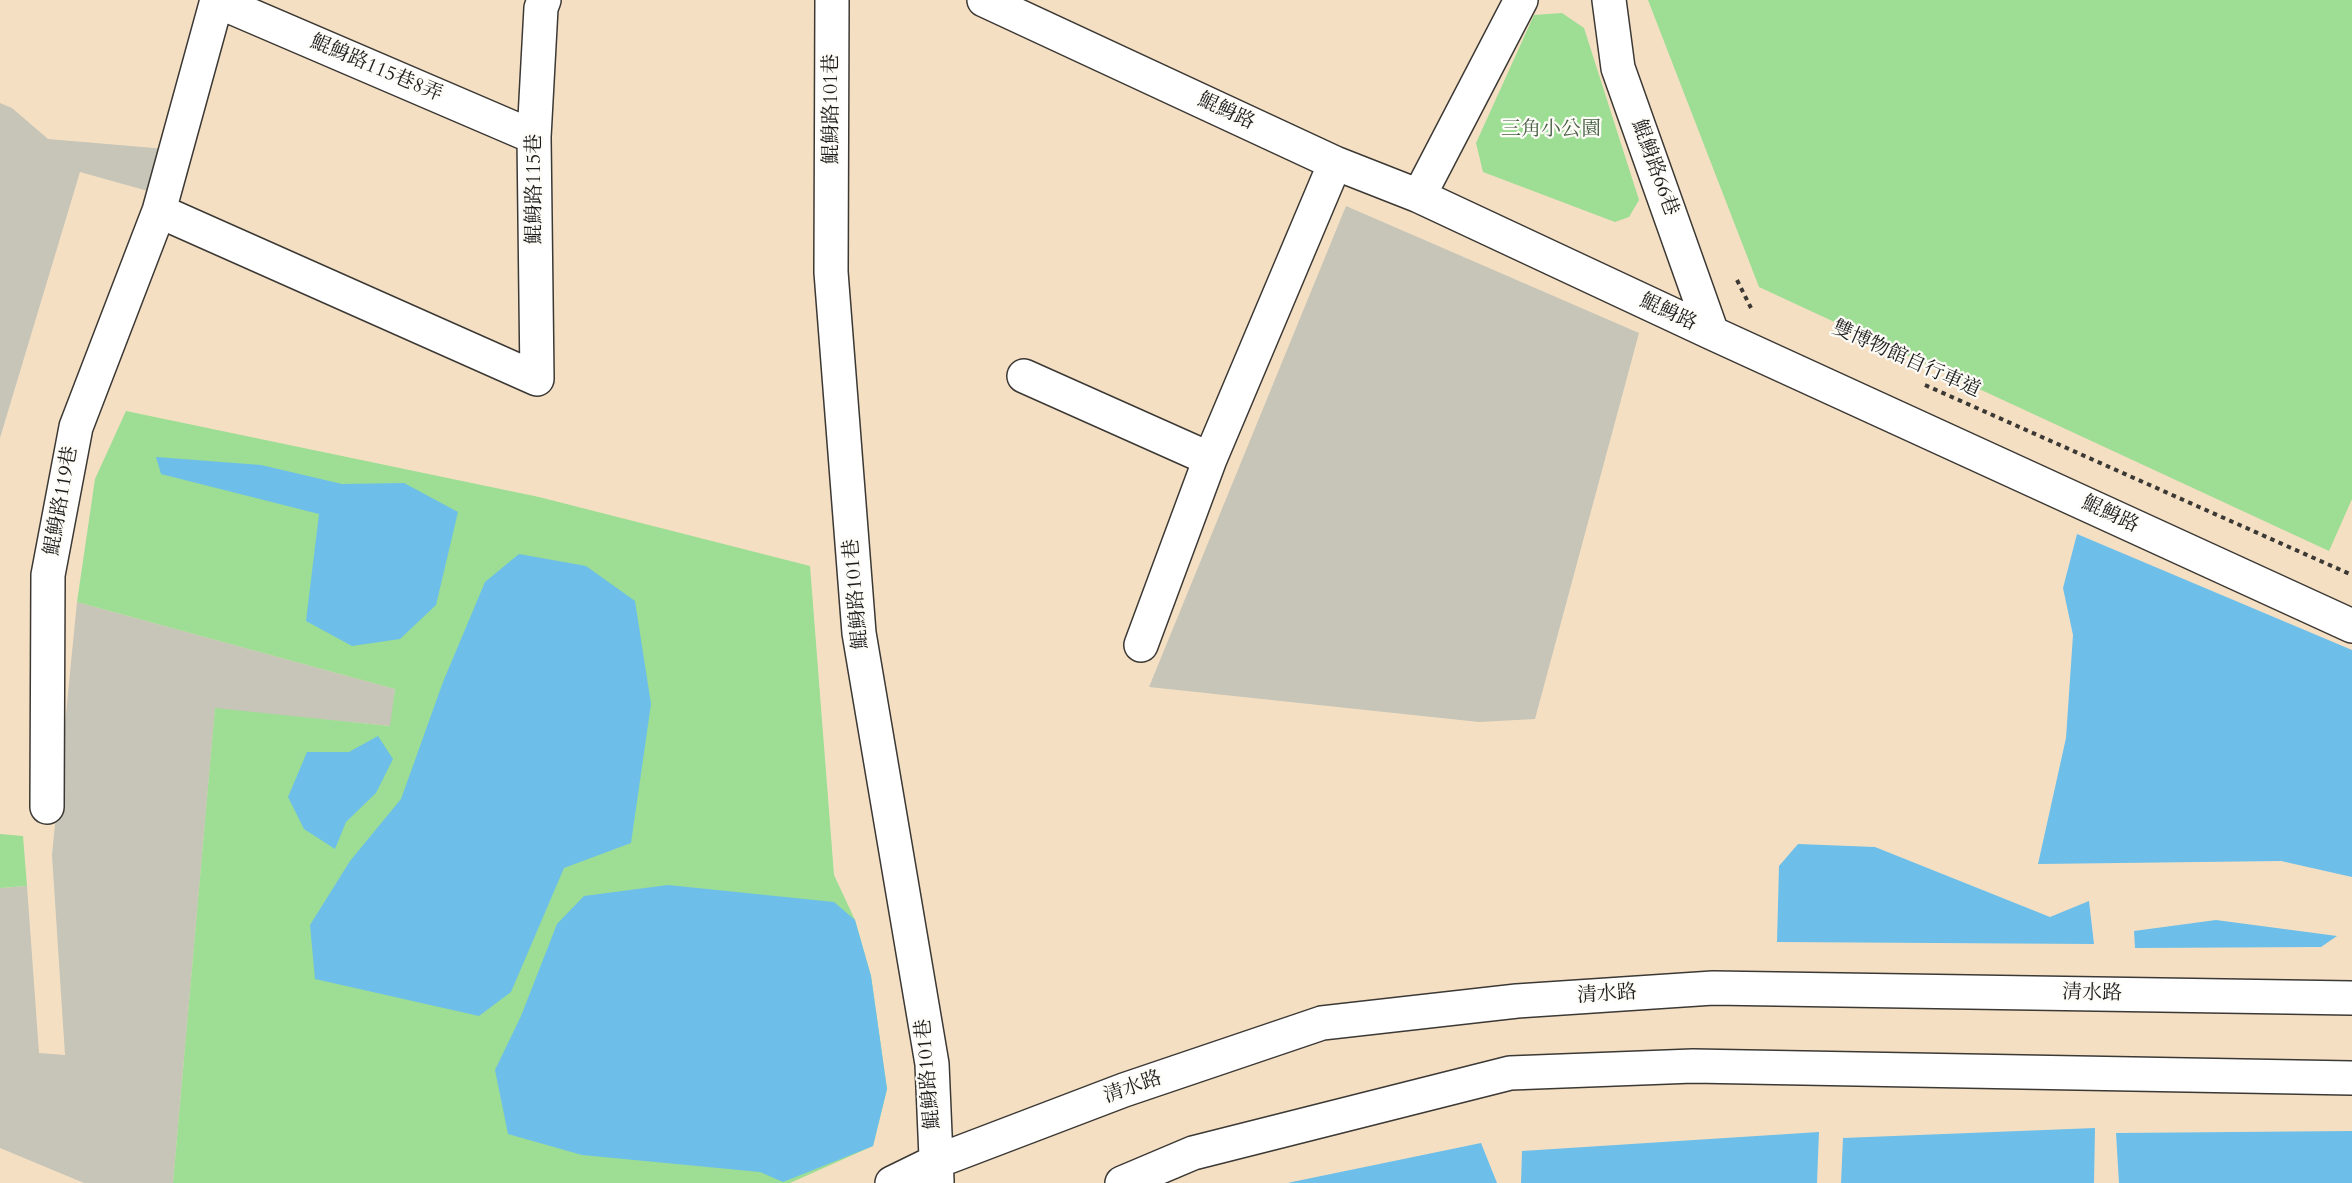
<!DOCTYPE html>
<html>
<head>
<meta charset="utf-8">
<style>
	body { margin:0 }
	canvas { display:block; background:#f4dfc3 }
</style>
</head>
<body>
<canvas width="2352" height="1183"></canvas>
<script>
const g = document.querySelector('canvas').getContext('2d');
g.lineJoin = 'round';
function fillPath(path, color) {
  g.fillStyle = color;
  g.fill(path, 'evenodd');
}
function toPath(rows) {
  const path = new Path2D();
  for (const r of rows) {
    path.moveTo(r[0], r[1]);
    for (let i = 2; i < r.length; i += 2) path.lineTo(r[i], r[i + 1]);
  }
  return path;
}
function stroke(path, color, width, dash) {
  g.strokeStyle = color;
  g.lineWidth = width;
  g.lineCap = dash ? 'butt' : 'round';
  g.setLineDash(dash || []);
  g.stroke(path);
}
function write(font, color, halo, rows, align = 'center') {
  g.font = font + ' Cardo,"Noto Serif TC",serif';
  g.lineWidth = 4.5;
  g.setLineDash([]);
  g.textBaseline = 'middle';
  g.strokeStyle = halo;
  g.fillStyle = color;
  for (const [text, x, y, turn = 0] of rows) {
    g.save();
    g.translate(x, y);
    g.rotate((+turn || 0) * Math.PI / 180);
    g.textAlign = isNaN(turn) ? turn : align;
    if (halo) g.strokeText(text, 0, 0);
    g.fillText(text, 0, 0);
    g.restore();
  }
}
fillPath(toPath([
	[0,103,12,108,48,139,166,149,155,193,80,172,0,438],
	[1346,206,1639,333,1535,719,1479,722,1149,687],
	[77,602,395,689,391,726,215,709,173,1183,84,1183,0,1148,0,888,27,886,39,1053,65,1055,52,855]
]), '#c6c5b8');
fillPath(toPath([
	[1648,0,2352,0,2352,499,2329,551,1759,287],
	[1562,13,1584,28,1639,200,1629,217,1615,222,1483,172,1476,143,1534,15],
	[126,411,539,497,810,566,834,875,855,920,871,976,887,1089,873,1146,790,1183,173,1183,215,708,390,726,395,689,77,602,95,479],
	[0,834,23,836,27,886,0,888]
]), '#9ddd94');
fillPath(toPath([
	[156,457,261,465,342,484,404,483,458,512,436,605,400,639,352,646,306,621,319,514,161,474],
	[2077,534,2352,650,2352,877,2281,861,2038,864,2066,738,2073,635,2063,588],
	[519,554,586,566,635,601,651,704,631,843,564,868,511,992,479,1016,315,979,310,925,350,861,401,799,443,682,485,582],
	[378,736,393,759,376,793,346,822,335,849,304,829,288,797,307,752,349,752],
	[1798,844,1875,847,2050,917,2089,901,2094,944,1777,942,1779,866],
	[668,885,834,902,855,920,871,976,887,1089,873,1146,783,1182,760,1172,582,1155,508,1134,495,1070,521,1016,557,924,584,896],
	[2216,920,2337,936,2321,947,2135,948,2134,931],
	[2095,1128,2094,1183,1841,1183,1843,1138],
	[2352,1131,2352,1183,2119,1183,2116,1133],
	[1819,1132,1817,1183,1521,1183,1522,1151],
	[1481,1143,1497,1183,1288,1183,1292,1182]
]), '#6dbfe9');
const minor = toPath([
	[832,0,831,272,859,633,932,1064,937,1181],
	[984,0,1335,163,1419,196,1712,333,2352,626],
	[1609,0,1618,68,1712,333],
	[217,1,534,137],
	[1419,196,1521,0],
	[159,211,537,379,534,137,541,8,544,0],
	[1024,376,1210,459],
	[1141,645,1210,459,1335,163],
	[47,807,48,575,76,427,159,211,217,0],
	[892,1183,935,1162,1124,1090,1322,1023,1517,1001,1713,988,2352,998],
	[1122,1183,1193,1153,1510,1073,1693,1066,2352,1078]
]);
stroke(minor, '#3c3935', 36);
stroke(toPath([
	[1737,280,1751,308],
	[1925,385,2352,575]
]), '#3c3935', 4, [4.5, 4.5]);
stroke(minor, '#fff', 33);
write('20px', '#1c1c1c', '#fdfcf7', [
	["鯤鯓路115巷8弄",376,69,23],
	["鯤鯓路101巷",832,109,-90],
	["鯤鯓路",1226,112,25],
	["鯤鯓路66巷",1654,168,70],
	["鯤鯓路115巷",535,189,-90],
	["鯤鯓路",1668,313,25],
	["雙博物館自行車道",1906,360,24],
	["鯤鯓路119巷",62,501,-80],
	["鯤鯓路",2110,515,25],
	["鯤鯓路101巷",857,594,-95],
	["清水路",2092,994,1],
	["清水路",1607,995,-4],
	["鯤鯓路101巷",929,1074,-95],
	["清水路",1133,1088,-19]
]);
write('20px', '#496046', '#fdfcf7', [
	["三角小公園",1551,130]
]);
</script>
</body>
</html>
